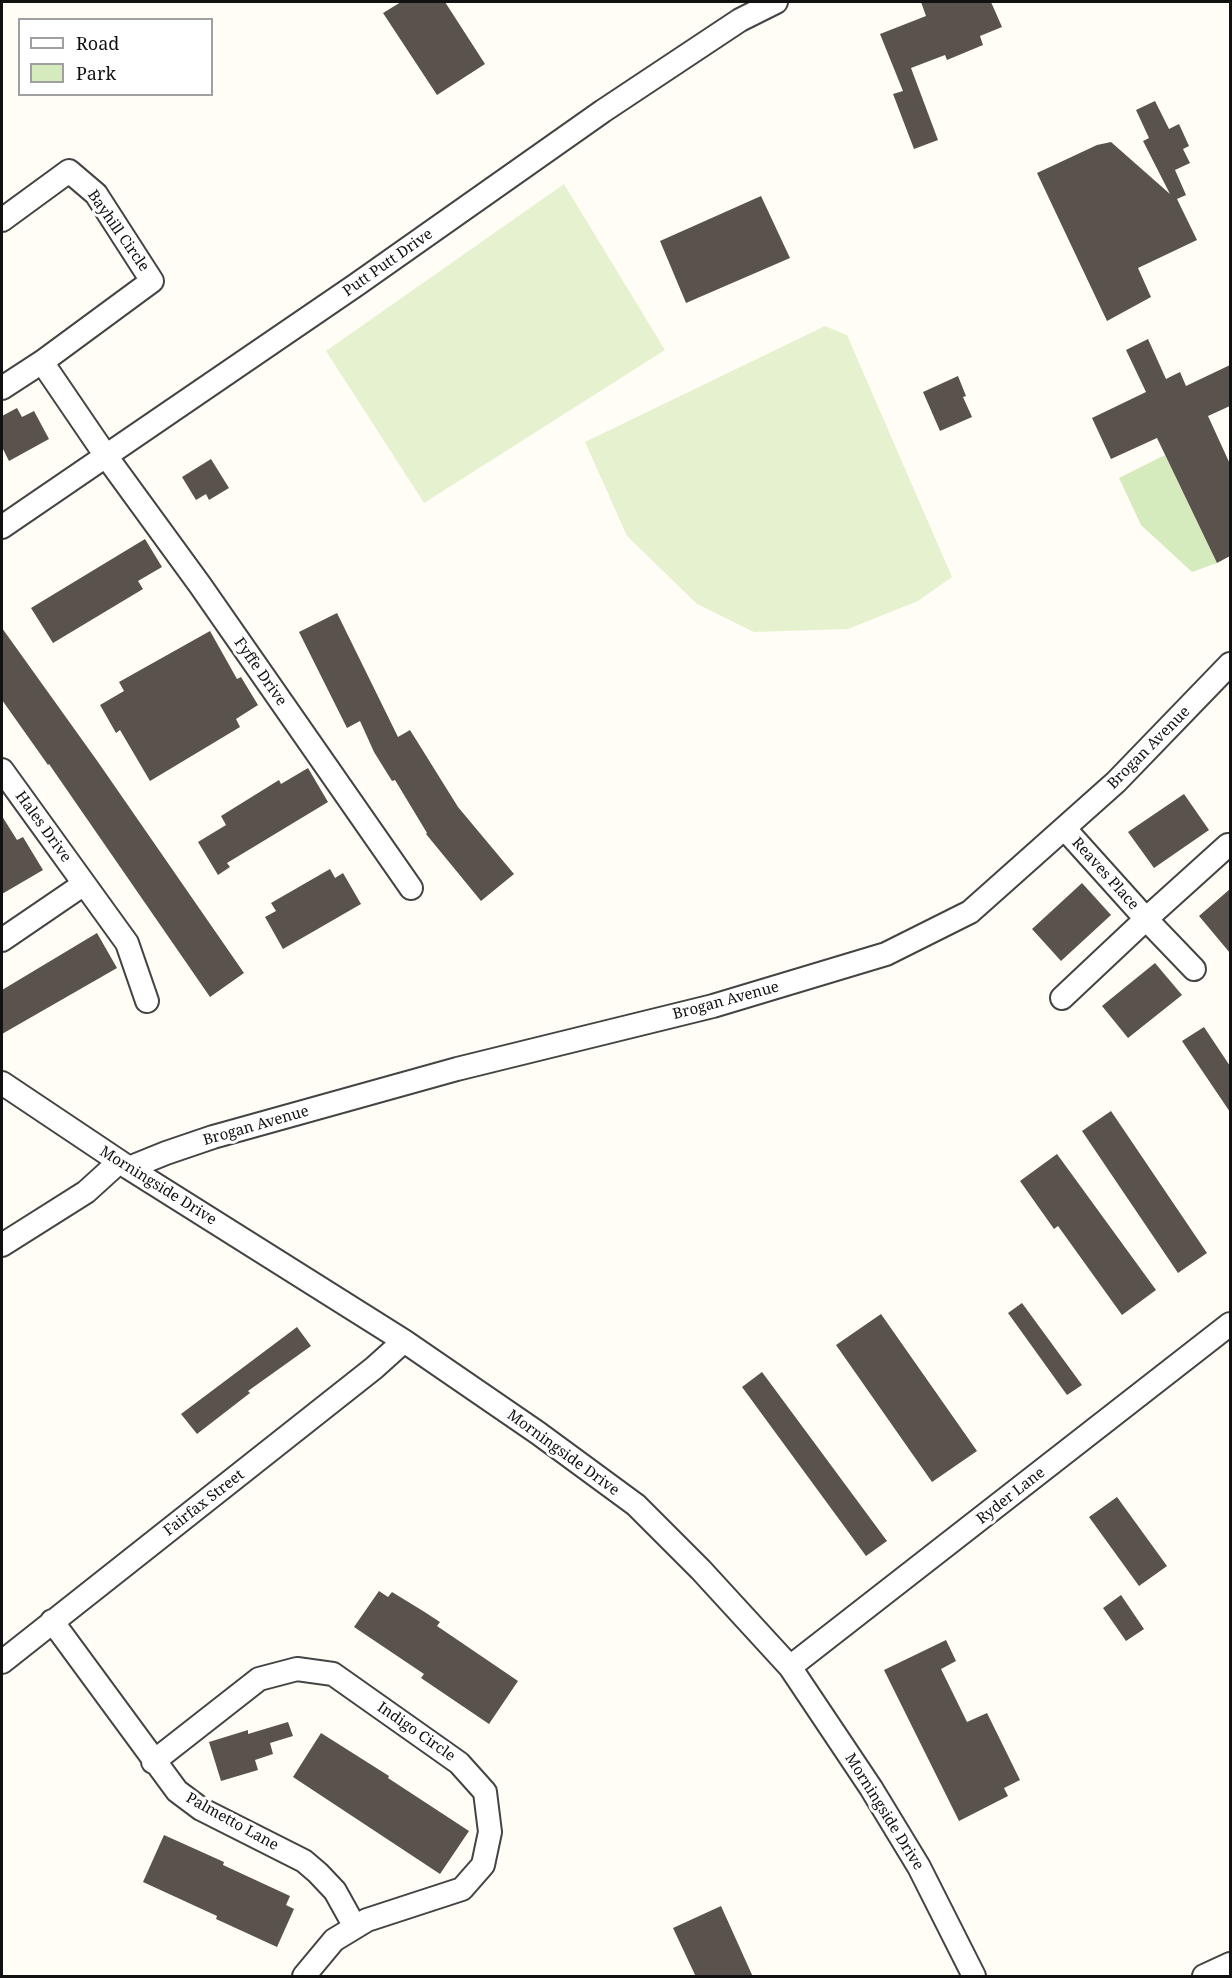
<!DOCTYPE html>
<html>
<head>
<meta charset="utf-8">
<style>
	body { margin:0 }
	#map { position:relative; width:1232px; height:1978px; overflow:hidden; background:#fffdf5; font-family:"Noto Serif",serif }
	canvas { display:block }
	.frame { position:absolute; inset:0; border:3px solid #111; pointer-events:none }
	.legend { position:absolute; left:18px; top:18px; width:195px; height:78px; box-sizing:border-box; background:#fff; border:2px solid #a0a0a0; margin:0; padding:8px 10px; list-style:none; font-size:18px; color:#111 }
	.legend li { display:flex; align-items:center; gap:12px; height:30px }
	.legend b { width:30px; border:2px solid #a0a0a0 }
</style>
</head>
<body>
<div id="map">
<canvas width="1232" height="1978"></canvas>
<div class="frame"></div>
<ul class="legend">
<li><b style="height:8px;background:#fff"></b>Road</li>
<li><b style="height:16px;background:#d5ebbd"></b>Park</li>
</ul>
</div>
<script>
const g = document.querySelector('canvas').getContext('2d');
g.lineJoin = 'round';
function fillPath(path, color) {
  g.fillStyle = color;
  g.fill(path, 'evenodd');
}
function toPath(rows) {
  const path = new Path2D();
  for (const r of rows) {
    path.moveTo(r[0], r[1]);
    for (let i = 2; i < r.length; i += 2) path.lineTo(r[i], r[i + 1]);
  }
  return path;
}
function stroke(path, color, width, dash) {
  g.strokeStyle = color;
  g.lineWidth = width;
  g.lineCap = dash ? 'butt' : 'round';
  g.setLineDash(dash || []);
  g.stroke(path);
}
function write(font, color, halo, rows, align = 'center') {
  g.font = font + ' "Noto Serif",serif';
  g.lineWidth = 6;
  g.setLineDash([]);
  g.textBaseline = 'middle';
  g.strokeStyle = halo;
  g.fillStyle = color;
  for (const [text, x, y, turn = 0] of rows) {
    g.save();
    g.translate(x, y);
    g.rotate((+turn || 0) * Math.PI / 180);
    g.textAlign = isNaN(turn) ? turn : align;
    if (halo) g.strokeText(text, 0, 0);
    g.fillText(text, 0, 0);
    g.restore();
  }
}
fillPath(toPath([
	[1165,455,1217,563,1192,572,1141,525,1119,478]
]), '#d5ebbd');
fillPath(toPath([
	[564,184,665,350,424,503,326,351],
	[825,326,847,335,952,577,918,601,848,629,754,632,697,604,627,536,585,442]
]), '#e6f2cf');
fillPath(toPath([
	[401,2,445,2,485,64,437,95,383,13],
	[921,2,991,2,1002,27,980,36,983,45,947,60,945,55,911,68,938,140,914,149,893,94,903,91,880,34,926,16],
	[1155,101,1169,129,1179,124,1189,146,1183,149,1190,163,1175,170,1186,195,1177,199,1197,240,1138,268,1151,297,1107,321,1037,173,1097,145,1111,142,1170,194,1143,141,1149,138,1136,110],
	[761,196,790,258,686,303,660,241],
	[1148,339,1166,379,1180,372,1186,386,1230,365,1230,406,1208,416,1230,464,1230,556,1217,563,1157,438,1111,459,1092,418,1146,392,1126,350],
	[958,376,966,396,963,397,972,417,940,431,923,392],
	[17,408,22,417,34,411,49,439,9,461,2,447,2,416],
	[211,459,229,488,209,500,206,494,196,500,182,477],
	[145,539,162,567,138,581,143,589,53,643,31,608],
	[337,613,398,737,410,730,458,807,514,874,481,901,426,834,427,833,395,780,392,781,374,752,360,721,347,728,299,632],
	[2,628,98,762,244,973,210,997,49,764,48,765,2,700],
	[210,631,237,679,241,677,258,705,236,719,240,727,150,781,120,730,116,733,100,705,124,691,119,682],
	[308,768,328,802,227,863,230,867,218,875,198,842,226,825,221,816,279,780,281,784],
	[1184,794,1209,830,1154,868,1128,832],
	[2,816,17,840,23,837,43,870,2,894],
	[330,869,335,878,343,873,361,904,283,949,265,917,276,911,271,903],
	[1082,883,1111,915,1061,961,1032,929],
	[1230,889,1230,953,1199,916],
	[97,933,117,968,2,1034,2,990],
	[1155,963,1182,995,1128,1038,1102,1006],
	[1204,1027,1230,1066,1230,1112,1182,1041],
	[1111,1111,1207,1253,1178,1273,1082,1131],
	[1057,1154,1156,1290,1122,1315,1058,1226,1054,1229,1020,1181],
	[1022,1303,1082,1385,1067,1395,1008,1313],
	[881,1314,977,1451,932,1482,836,1345],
	[297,1327,311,1346,248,1391,250,1393,197,1434,181,1414],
	[762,1372,887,1541,866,1556,742,1387],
	[1117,1497,1167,1566,1139,1586,1089,1517],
	[379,1591,388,1597,392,1592,423,1611,440,1622,437,1626,518,1681,489,1724,421,1678,424,1674,354,1627],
	[1121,1595,1144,1629,1126,1641,1103,1608],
	[946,1640,956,1661,941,1669,967,1722,987,1713,1020,1780,1004,1788,1008,1796,959,1821,884,1670],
	[288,1722,293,1736,270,1743,273,1754,255,1760,258,1770,221,1781,209,1742,248,1730,248,1734],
	[321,1733,389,1776,388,1778,469,1831,440,1874,293,1777],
	[164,1835,224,1862,223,1865,290,1896,286,1905,294,1909,277,1947,216,1919,217,1916,143,1882],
	[721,1906,753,1977,696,1977,673,1928]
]), '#5a524d');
const minor = toPath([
	[2,220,69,171,96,194,152,281,42,362,2,388],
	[42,362,106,456,200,585,411,888],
	[2,527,356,285,603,111,740,20,776,2],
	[2,770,127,943,147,1001],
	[2,940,84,884],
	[1194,969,1146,919,1228,845],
	[1062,998,1146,919,1065,829],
	[2,1083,129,1168,404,1341,538,1433,636,1505,701,1570,790,1667,871,1788,919,1867,974,1976],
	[129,1168,166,1153,213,1137,457,1069,713,1006,886,954,970,912,1116,782,1230,664],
	[2,1245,86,1192,119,1162],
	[52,1621,177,1791,201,1809,304,1861,318,1873,335,1891,355,1927],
	[2,1662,374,1368,404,1341],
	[790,1667,1230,1324],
	[153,1762,259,1679,297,1669,333,1674,459,1763,485,1792,490,1832,483,1865,462,1889,367,1920,334,1940,304,1976],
	[1204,1976,1230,1964]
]);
stroke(minor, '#444', 26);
stroke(minor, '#fff', 22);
write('15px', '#111', '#fff', [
	["Bayhill Circle",118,231,55],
	["Putt Putt Drive",388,263,-35],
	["Fyffe Drive",260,672,55],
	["Brogan Avenue",1149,748,-45],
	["Hales Drive",43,827,54],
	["Reaves Place",1105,874,48],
	["Brogan Avenue",726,1001,-15],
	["Brogan Avenue",256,1126,-16],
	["Morningside Drive",158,1186,32],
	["Morningside Drive",563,1453,36],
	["Ryder Lane",1011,1496,-38],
	["Fairfax Street",204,1503,-38],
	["Indigo Circle",416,1732,35],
	["Morningside Drive",884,1812,58],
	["Palmetto Lane",232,1822,29]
]);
</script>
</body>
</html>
